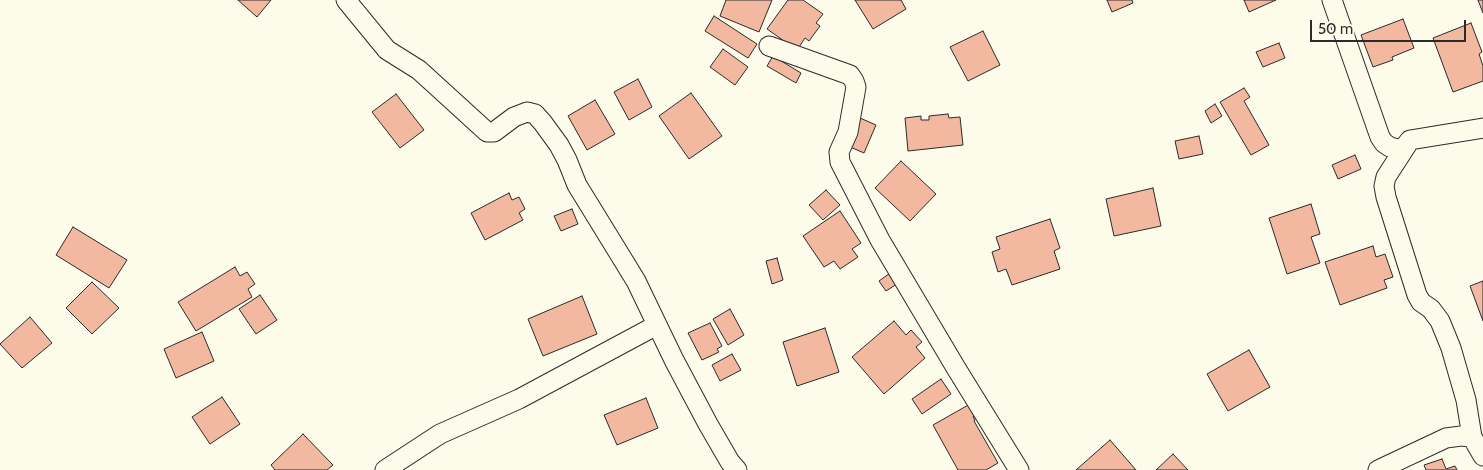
<!DOCTYPE html>
<html>
<head>
<meta charset="utf-8">
<style>
	body { margin:0 }
	#map { position:relative; width:1483px; height:470px; overflow:hidden; background:#fdfbea; font-family:Cabin,sans-serif }
	canvas { display:block }
	.scale { position:absolute; left:1310px; top:20px; width:156px; height:22px; box-sizing:border-box; border:2px solid #2b2b2b; border-top:0; padding-left:6px; font-size:15px; line-height:18px; white-space:nowrap; color:#2b2b2b; -webkit-text-stroke:4px #fdfbea; paint-order:stroke }
</style>
</head>
<body>
<div id="map">
<canvas width="1483" height="470"></canvas>
<div class="scale">50 m</div>
</div>
<script>
const g = document.querySelector('canvas').getContext('2d');
g.lineJoin = 'round';
function fillPath(path, color) {
  g.fillStyle = color;
  g.fill(path, 'evenodd');
}
function toPath(rows) {
  const path = new Path2D();
  for (const r of rows) {
    path.moveTo(r[0], r[1]);
    for (let i = 2; i < r.length; i += 2) path.lineTo(r[i], r[i + 1]);
  }
  return path;
}
function stroke(path, color, width, dash) {
  g.strokeStyle = color;
  g.lineWidth = width;
  g.lineCap = dash ? 'butt' : 'round';
  g.setLineDash(dash || []);
  g.stroke(path);
}
const building = toPath([
	[238,0,271,0,257,17,238,0],
	[726,0,772,0,759,32,720,16,726,0],
	[788,0,803,0,823,14,816,23,820,26,809,41,805,38,797,50,767,29,788,0],
	[855,0,901,0,906,9,873,29,855,0],
	[1107,0,1132,0,1133,3,1112,12,1107,0],
	[1244,0,1276,0,1249,12,1244,0],
	[1478,0,1483,0,1483,13,1478,0],
	[714,16,757,44,748,58,705,31,714,16],
	[1403,19,1414,48,1392,57,1393,60,1373,67,1361,35,1403,19],
	[1471,23,1482,52,1479,54,1483,66,1483,81,1453,92,1433,38,1471,23],
	[983,31,1000,65,968,81,950,47,983,31],
	[1279,43,1285,58,1263,67,1256,52,1279,43],
	[723,49,748,67,735,85,710,67,723,49],
	[773,56,801,73,796,83,767,66,773,56],
	[638,79,652,107,629,120,614,92,638,79],
	[1244,88,1250,97,1244,101,1269,145,1251,155,1220,102,1244,88],
	[691,93,722,136,689,159,659,116,691,93],
	[396,94,424,130,400,148,372,112,396,94],
	[595,100,615,134,587,150,568,116,595,100],
	[1215,104,1222,116,1211,123,1205,111,1215,104],
	[948,114,949,118,960,117,963,145,908,151,905,118,921,116,921,120,929,120,929,116,948,114],
	[860,118,876,125,864,153,848,146,860,118],
	[1199,136,1203,154,1179,159,1175,141,1199,136],
	[1355,155,1361,169,1338,179,1332,165,1355,155],
	[901,161,936,194,910,221,875,188,901,161],
	[1153,188,1161,226,1114,236,1106,199,1153,188],
	[826,190,840,205,823,220,809,205,826,190],
	[509,193,512,200,519,197,525,209,519,213,523,220,485,240,471,213,509,193],
	[1311,204,1320,234,1311,237,1320,263,1287,274,1269,218,1311,204],
	[572,209,578,224,561,231,554,216,572,209],
	[840,211,861,243,852,249,858,257,840,269,834,261,824,267,803,236,840,211],
	[1050,219,1060,248,1054,251,1060,269,1012,285,1006,269,998,272,992,252,1000,249,996,237,1050,219],
	[73,227,127,260,109,288,56,255,73,227],
	[1373,246,1376,257,1385,254,1393,277,1384,280,1387,288,1340,305,1325,262,1373,246],
	[777,258,783,280,772,284,766,261,777,258],
	[235,267,240,276,247,272,255,284,248,289,252,297,196,331,178,302,235,267],
	[893,271,900,282,886,291,879,281,893,271],
	[1483,281,1483,321,1470,286,1483,281],
	[92,282,119,308,92,334,66,308,92,282],
	[260,295,277,320,256,334,239,309,260,295],
	[582,296,597,334,543,356,528,319,582,296],
	[730,309,744,335,728,345,713,319,730,309],
	[30,317,52,343,22,368,0,344,30,317],
	[894,321,906,335,911,330,922,342,916,347,925,358,884,394,852,357,894,321],
	[710,323,722,346,717,349,719,352,702,360,688,333,710,323],
	[825,328,839,372,797,386,783,342,825,328],
	[202,332,214,361,176,378,164,349,202,332],
	[1249,350,1270,387,1228,411,1207,374,1249,350],
	[732,354,741,370,720,381,712,365,732,354],
	[941,379,951,394,922,414,912,399,941,379],
	[222,397,240,424,210,444,192,417,222,397],
	[646,398,658,428,617,445,604,415,646,398],
	[977,400,983,410,973,416,975,421,974,421,998,463,986,470,958,470,933,425,977,400],
	[303,434,333,465,327,470,275,470,271,465,303,434],
	[1110,440,1136,470,1076,470,1110,440],
	[1173,454,1188,470,1156,470,1173,454],
	[1442,459,1446,469,1455,466,1457,470,1426,470,1424,465,1442,459]
]);
fillPath(building, '#f2b8a0');
stroke(building, '#2b2b2b', 1);
const minor = toPath([
	[346,0,387,50,419,70,487,132,494,132,514,117,527,112,535,114,543,123,559,145,567,160,577,185,636,281,674,360,708,424,730,462,737,470],
	[1332,0,1380,137,1384,143,1390,147,1402,150,1410,140,1483,128],
	[769,46,850,75,854,81,856,87,848,132,839,152,840,162,880,240,956,368,1019,470],
	[1410,140,1386,177,1384,186,1386,197,1417,295,1421,302,1431,309,1440,321,1451,348,1466,400,1472,437,1483,456],
	[385,470,440,434,519,399,657,325],
	[1378,470,1446,438,1461,436,1472,437]
]);
stroke(minor, '#2b2b2b', 21);
stroke(minor, '#fdfbea', 19);
</script>
</body>
</html>
